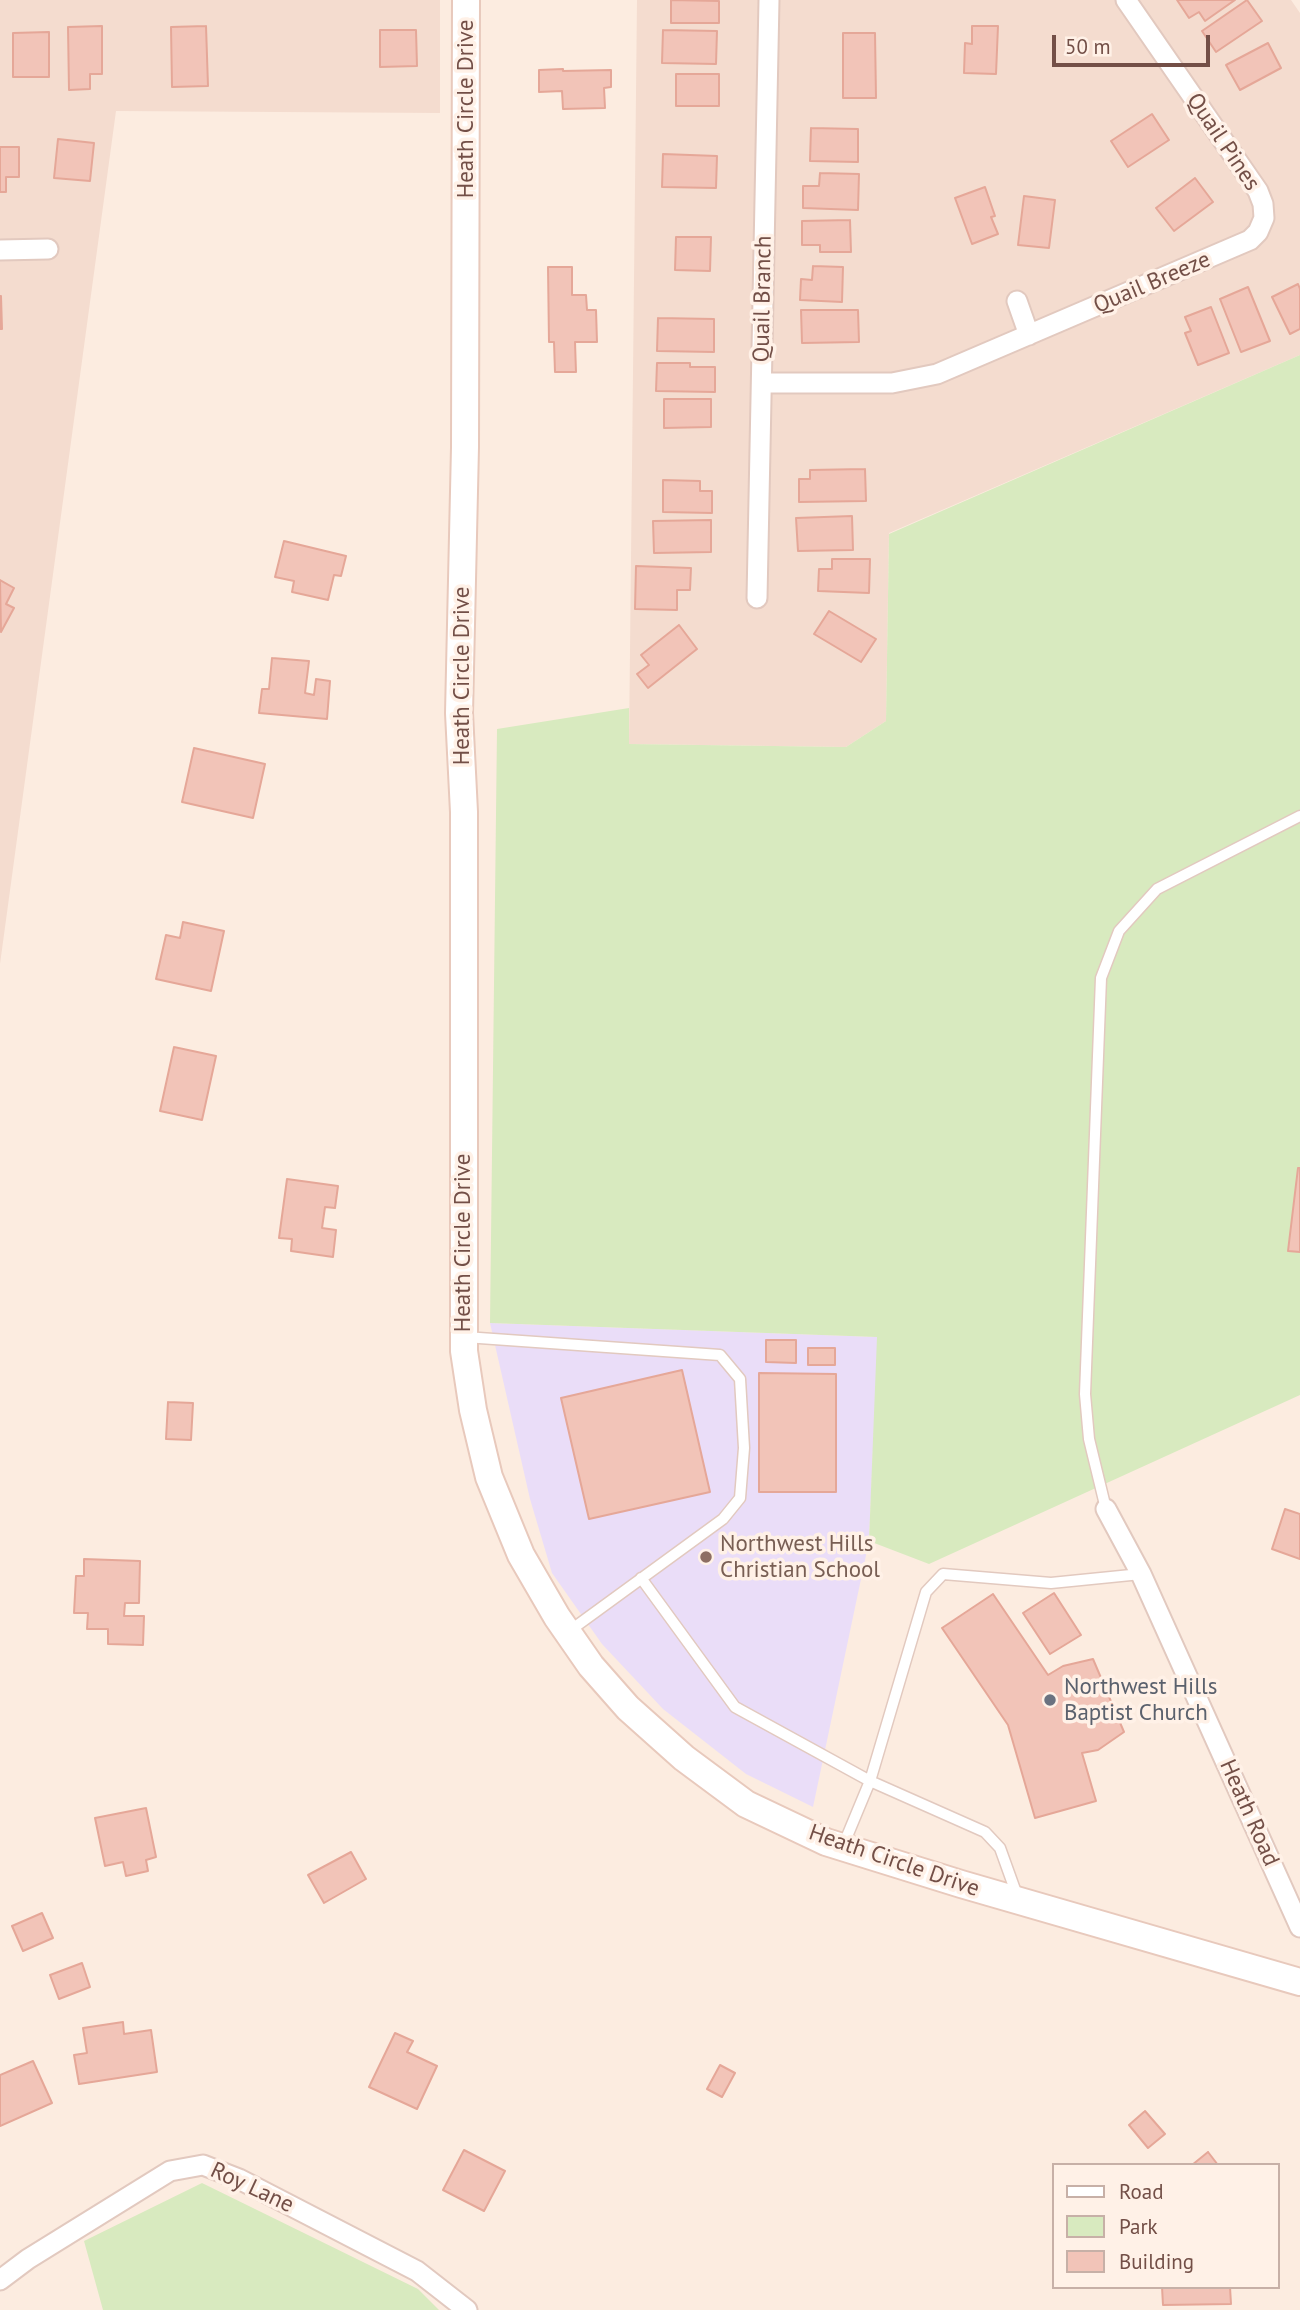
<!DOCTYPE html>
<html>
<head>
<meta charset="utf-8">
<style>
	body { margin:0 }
	#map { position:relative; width:1300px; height:2310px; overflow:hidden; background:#fcece0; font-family:"PT Sans",sans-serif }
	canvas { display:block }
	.legend { position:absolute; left:1052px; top:2163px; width:228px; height:126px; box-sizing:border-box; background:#fff1e7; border:2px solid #c7b0a7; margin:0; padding:9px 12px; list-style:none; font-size:21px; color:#734f47 }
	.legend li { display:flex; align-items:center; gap:14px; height:35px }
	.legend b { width:35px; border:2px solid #c7b0a7 }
	.scale { position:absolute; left:1052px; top:35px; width:158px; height:32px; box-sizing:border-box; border:4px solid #734f47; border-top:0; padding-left:9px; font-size:21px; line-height:24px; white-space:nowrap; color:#734f47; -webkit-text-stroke:5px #fff1e7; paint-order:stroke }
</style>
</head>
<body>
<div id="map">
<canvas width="1300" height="2310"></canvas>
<ul class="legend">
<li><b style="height:9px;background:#fff"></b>Road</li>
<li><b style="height:19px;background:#d8eabf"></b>Park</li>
<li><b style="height:19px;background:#f2c4b8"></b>Building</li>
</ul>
<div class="scale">50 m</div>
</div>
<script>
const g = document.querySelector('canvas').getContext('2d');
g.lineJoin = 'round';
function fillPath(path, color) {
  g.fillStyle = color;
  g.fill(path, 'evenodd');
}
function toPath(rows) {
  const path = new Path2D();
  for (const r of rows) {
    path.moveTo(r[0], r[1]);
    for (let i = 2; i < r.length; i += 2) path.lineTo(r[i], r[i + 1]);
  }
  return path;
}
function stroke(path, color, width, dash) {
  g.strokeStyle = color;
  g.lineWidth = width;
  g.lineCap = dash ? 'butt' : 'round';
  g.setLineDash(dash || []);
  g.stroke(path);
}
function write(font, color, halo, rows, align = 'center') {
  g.font = font + ' "PT Sans",sans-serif';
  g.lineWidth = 7;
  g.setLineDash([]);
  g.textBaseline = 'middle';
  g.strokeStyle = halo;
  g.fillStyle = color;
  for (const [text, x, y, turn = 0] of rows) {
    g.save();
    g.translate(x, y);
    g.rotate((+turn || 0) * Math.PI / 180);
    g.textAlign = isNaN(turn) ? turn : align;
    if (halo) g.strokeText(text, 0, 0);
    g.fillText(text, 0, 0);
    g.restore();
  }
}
fillPath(toPath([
	[0,0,440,0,440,113,116,111,0,964],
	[637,0,1291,0,1300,13,1300,355,889,533,886,721,846,747,629,744]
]), '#f4dccf');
fillPath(toPath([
	[490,1323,878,1337,869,1541,813,1807,746,1774,663,1709,602,1644,552,1573,530,1499]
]), '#eaddf8');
fillPath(toPath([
	[1300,355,1300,1395,929,1564,869,1541,877,1337,490,1323,497,729,629,708,629,744,846,747,886,721,889,534],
	[202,2183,418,2289,439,2310,103,2310,84,2241]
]), '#d8eabf');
const building = toPath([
	[671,0,719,1,719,23,671,23,671,0],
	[1177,0,1235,0,1205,21,1199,12,1189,18,1177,0],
	[1247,0,1262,21,1216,52,1202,31,1247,0],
	[102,26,102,74,90,74,90,89,69,90,68,27,102,26],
	[206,26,208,86,172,87,171,27,206,26],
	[972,26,998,26,996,74,964,73,965,43,972,44,972,26],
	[380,30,416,30,417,66,380,67,380,30],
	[663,30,717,31,716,64,662,63,663,30],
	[49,32,49,77,13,77,13,33,49,32],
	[843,33,875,33,876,98,843,98,843,33],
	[1268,43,1281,68,1240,90,1226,65,1268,43],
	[563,69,563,71,611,70,611,87,604,88,605,108,563,109,562,91,539,92,539,70,563,69],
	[676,74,719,74,719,106,676,106,676,74],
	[1152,114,1169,140,1128,167,1111,141,1152,114],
	[811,128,858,129,858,162,810,161,811,128],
	[58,139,94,143,90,181,54,178,58,139],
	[0,147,19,147,19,177,6,177,6,192,0,192,0,147],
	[663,154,717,156,716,188,662,187,663,154],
	[820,173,859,174,858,210,803,208,803,186,819,186,820,173],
	[1195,178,1213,202,1174,231,1156,208,1195,178],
	[985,187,995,216,991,217,998,234,972,244,955,198,985,187],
	[1024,196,1055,200,1049,248,1018,245,1024,196],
	[850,220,851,252,820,252,820,245,802,245,802,221,850,220],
	[676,237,711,237,710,271,675,270,676,237],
	[813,266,843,267,842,302,800,300,801,279,812,280,813,266],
	[548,267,572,267,572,295,586,295,587,310,596,310,597,342,575,342,576,372,555,372,554,342,549,342,548,267],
	[1298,284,1300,289,1300,329,1290,334,1272,297,1298,284],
	[1248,287,1270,341,1241,352,1220,299,1248,287],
	[0,296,1,296,2,329,0,329,0,296],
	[1211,307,1229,353,1198,365,1185,333,1191,331,1185,317,1211,307],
	[801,310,858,310,859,342,802,343,801,310],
	[658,318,714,319,714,352,657,351,658,318],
	[657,363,690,363,690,367,715,367,715,392,656,391,657,363],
	[664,399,711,399,711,427,664,428,664,399],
	[865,469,866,501,799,502,799,479,810,479,810,470,865,469],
	[663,480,700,481,700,491,712,491,712,513,663,512,663,480],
	[852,516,853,550,798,551,796,518,852,516],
	[711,520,711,552,654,553,653,521,711,520],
	[284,541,346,556,341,576,334,575,328,600,292,592,294,581,275,577,284,541],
	[832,559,870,559,869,593,818,591,819,569,832,569,832,559],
	[636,566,691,568,690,590,677,590,677,610,635,609,636,566],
	[0,580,14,588,6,604,14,608,1,632,0,580],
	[829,611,876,639,861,662,814,634,829,611],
	[679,625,697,649,648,688,637,674,649,665,641,655,679,625],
	[272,658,309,661,305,693,314,695,316,679,330,681,327,719,259,713,262,689,269,689,272,658],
	[194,748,265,764,253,818,182,802,194,748],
	[183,922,224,931,211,991,156,979,166,935,180,938,183,922],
	[174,1047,216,1056,202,1120,160,1111,174,1047],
	[1298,1168,1300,1168,1300,1252,1288,1251,1298,1168],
	[287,1179,338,1186,335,1208,325,1207,322,1228,336,1230,333,1257,291,1251,292,1239,279,1238,287,1179],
	[766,1340,796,1340,796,1363,766,1362,766,1340],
	[808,1348,835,1348,835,1365,808,1365,808,1348],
	[682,1370,710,1492,589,1519,561,1398,682,1370],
	[759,1373,836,1374,836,1492,759,1492,759,1373],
	[168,1402,193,1403,191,1440,166,1439,168,1402],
	[1285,1509,1300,1514,1300,1559,1272,1549,1285,1509],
	[84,1559,140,1561,139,1603,125,1603,124,1616,144,1616,143,1645,108,1644,108,1629,87,1629,88,1613,74,1613,76,1576,84,1576,84,1559],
	[1054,1593,1081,1635,1050,1654,1023,1613,1054,1593],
	[993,1594,1048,1675,1063,1666,1093,1659,1124,1732,1098,1750,1082,1753,1096,1801,1035,1818,1008,1725,942,1628,993,1594],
	[146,1808,156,1857,146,1860,148,1871,126,1876,123,1862,105,1866,95,1818,146,1808],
	[351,1852,366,1879,324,1903,308,1875,351,1852],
	[42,1913,53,1938,23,1951,12,1926,42,1913],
	[82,1963,90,1987,59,1999,50,1975,82,1963],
	[123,2022,124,2034,151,2030,157,2072,79,2084,74,2055,87,2053,83,2028,123,2022],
	[395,2033,413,2041,407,2052,437,2066,417,2109,369,2087,395,2033],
	[33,2061,52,2103,0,2126,0,2075,33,2061],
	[720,2065,735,2073,722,2097,707,2089,720,2065],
	[1145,2111,1165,2134,1148,2148,1129,2125,1145,2111],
	[464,2150,505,2171,484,2211,443,2190,464,2150],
	[1208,2152,1218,2165,1192,2165,1208,2152],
	[1162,2287,1230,2287,1231,2304,1163,2305,1162,2287]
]);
fillPath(building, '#f2c4b8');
stroke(building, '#e5a798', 2);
const lane = toPath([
	[465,1337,720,1355,740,1379,744,1448,740,1498,723,1519,568,1632],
	[1106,1509,1089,1439,1085,1394,1101,978,1119,931,1157,889,1300,816],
	[641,1578,735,1707,870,1781,985,1832,1000,1848,1018,1898],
	[843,1846,870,1781,926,1592,943,1574,1051,1583,1141,1574]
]);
const street = toPath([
	[0,250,48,249],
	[1017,301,1029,335],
	[762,383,892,383,937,374,1250,240,1258,232,1264,218,1263,204,1258,191,1126,0],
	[757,598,769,0],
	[1106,1509,1141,1574,1300,1927],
	[0,2280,28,2259,170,2171,203,2165,239,2179,417,2271,467,2310]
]);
const secondary = toPath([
	[466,0,465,447,459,713,464,812,464,1351,473,1410,489,1477,521,1555,557,1617,591,1666,628,1708,684,1758,746,1804,826,1842,961,1884,1300,1982]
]);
stroke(lane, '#e2c9bf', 13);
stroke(street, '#e2c9bf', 23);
stroke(secondary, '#e8c9bc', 30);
stroke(lane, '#fff', 10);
stroke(street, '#fff', 19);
stroke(secondary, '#fff', 26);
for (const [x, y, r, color] of [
	[706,1557,7,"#8d6e63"],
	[1050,1700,7,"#6b7280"]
]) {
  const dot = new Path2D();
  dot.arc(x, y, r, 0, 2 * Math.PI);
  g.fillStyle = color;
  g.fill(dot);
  stroke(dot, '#fff1e7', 2.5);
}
write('23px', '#734f47', '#fff1e7', [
	["Heath Circle Drive",466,109,-90],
	["Quail Pines",1223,142,56],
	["Quail Breeze",1152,283,-23],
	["Quail Branch",763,299,-89],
	["Heath Circle Drive",462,676,-90],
	["Heath Circle Drive",463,1243,-90],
	["Heath Road",1249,1813,66],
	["Heath Circle Drive",894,1861,19],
	["Roy Lane",252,2188,25]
]);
write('23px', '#785e54', '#fff1e7', [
	["Northwest Hills",720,1544],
	["Christian School",720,1570]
], 'left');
write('23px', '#5b616d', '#fff1e7', [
	["Northwest Hills",1064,1687],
	["Baptist Church",1064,1713]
], 'left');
</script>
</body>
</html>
